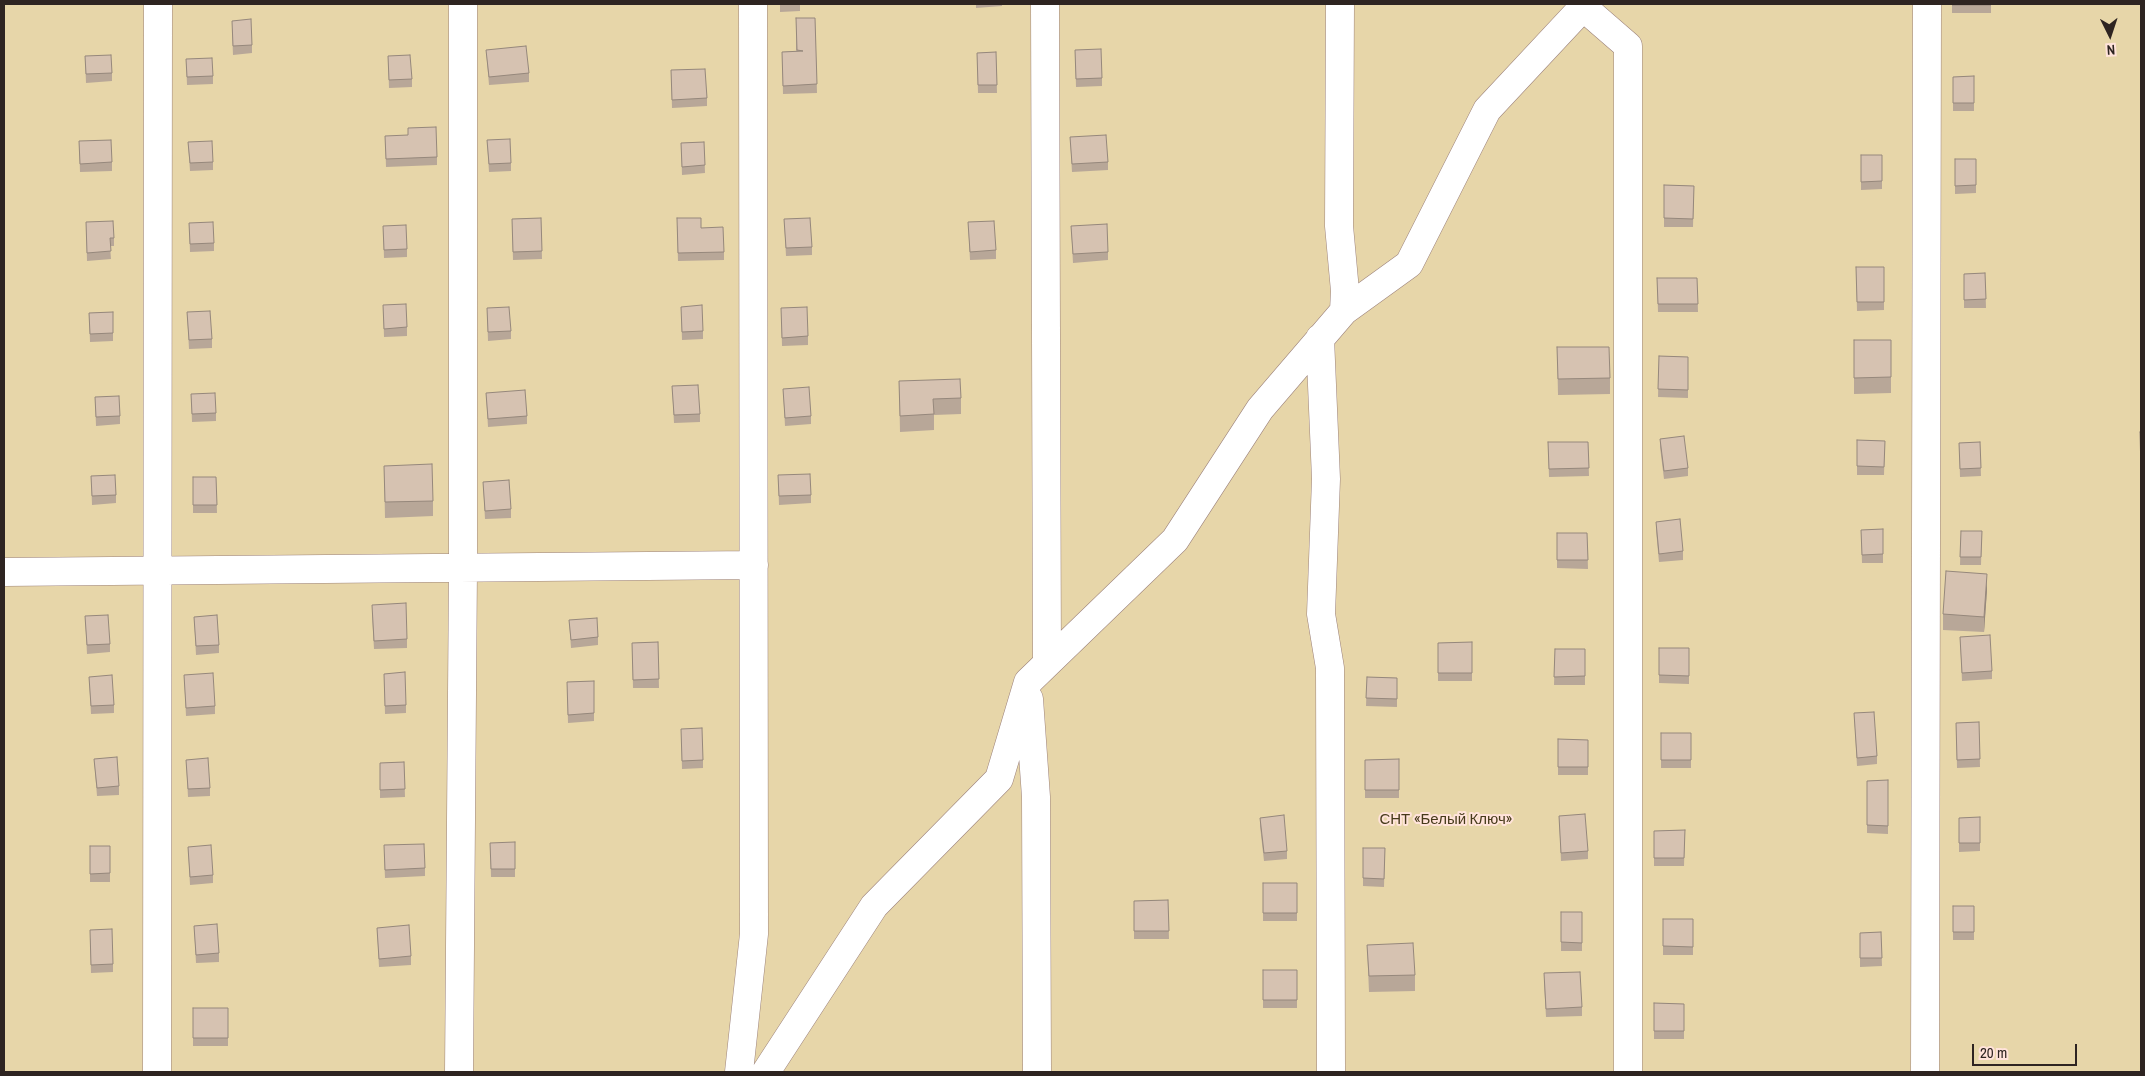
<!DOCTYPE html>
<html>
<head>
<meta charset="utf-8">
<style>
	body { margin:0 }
	#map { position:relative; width:2145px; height:1076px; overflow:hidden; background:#ffe3da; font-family:"Archivo Narrow",sans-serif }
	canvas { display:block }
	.frame { position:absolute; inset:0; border:5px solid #2e2421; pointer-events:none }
	.north { position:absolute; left:2085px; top:10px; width:50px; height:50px; -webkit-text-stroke:4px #ffe3da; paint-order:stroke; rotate:176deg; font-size:14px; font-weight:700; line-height:20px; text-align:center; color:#2e2421 }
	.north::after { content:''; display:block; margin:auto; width:18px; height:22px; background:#2e2421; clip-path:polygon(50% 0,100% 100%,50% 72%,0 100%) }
	.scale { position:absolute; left:1972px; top:1044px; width:105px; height:22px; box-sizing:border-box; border:2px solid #2e2421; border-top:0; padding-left:6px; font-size:15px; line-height:18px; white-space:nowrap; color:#2e2421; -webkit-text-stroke:4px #ffe3da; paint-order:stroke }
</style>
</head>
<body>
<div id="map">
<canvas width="2145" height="1076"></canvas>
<div class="frame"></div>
<div class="north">N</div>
<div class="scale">20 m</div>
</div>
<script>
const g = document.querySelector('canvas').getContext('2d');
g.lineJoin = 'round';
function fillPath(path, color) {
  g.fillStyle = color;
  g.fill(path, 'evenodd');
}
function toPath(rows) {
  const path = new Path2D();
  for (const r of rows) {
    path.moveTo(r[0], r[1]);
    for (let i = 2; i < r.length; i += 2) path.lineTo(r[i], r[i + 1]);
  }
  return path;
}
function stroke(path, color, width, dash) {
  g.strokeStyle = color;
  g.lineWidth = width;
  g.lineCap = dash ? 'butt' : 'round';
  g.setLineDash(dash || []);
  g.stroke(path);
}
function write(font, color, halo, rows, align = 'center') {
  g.font = font + ' "Archivo Narrow",sans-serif';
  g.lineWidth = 4;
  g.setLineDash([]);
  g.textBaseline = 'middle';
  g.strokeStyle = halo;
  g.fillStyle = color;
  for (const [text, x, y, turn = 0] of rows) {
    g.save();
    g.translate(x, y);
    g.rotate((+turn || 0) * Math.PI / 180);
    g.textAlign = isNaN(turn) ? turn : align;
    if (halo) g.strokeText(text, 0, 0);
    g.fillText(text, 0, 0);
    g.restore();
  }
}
fillPath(toPath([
	[4,4,2141,4,2141,1072,4,1072]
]), '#e7d6a9');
const minor = toPath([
	[1045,4,1047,663],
	[1340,4,1339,226,1345,291,1344,311],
	[1583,7,1628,46,1628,1072],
	[1320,338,1326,479,1321,614,1330,668,1331,1072],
	[4,572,754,565],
	[1029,699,1036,797,1037,1072],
	[157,1072,158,4],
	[459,1072,463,568,463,4],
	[739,1072,754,934,753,4],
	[766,1072,874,906,999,779,1028,682,1175,540,1260,409,1344,311,1409,264,1487,110,1586,4],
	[1925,1072,1927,4]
]);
stroke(minor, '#9d837c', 29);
stroke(minor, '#fff', 28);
fillPath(toPath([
	[780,4,800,4,800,11,780,12],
	[976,4,1002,4,1002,6,976,8],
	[1952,4,1991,4,1991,13,1952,13],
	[796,18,815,18,817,93,783,94,782,52,796,51],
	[232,29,252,45,252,53,233,55],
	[486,50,529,73,529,82,489,85],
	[1075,50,1102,78,1102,86,1076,87],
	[996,52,997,93,978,93,977,53],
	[85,56,112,73,112,81,86,83],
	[388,56,412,79,412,87,389,88],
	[186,59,213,76,213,84,187,85],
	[671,70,707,98,707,106,672,108],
	[1974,76,1974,111,1953,111,1953,77],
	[385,136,437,157,437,165,386,167],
	[1070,137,1108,162,1108,170,1072,172],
	[487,140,511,163,511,171,489,172],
	[79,141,112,162,112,171,80,172],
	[188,142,213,162,213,170,190,171],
	[704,142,705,173,682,175,681,143],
	[1861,155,1882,155,1882,189,1861,190],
	[1955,159,1976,159,1976,193,1955,194],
	[1664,185,1694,186,1693,227,1664,227],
	[541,218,542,259,513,260,512,219],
	[784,219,812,247,812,255,786,256],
	[86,222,114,238,114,246,110,246,111,259,87,261],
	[968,222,996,250,996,259,970,260],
	[189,223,214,243,214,251,190,252],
	[383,226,407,249,407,257,384,258],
	[677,226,701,228,724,252,724,260,678,261],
	[1071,226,1108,252,1108,260,1073,263],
	[1856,267,1884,267,1884,310,1857,311],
	[1985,273,1986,308,1964,308,1964,274],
	[1657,278,1697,278,1698,312,1658,312],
	[383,305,407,327,407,336,384,337],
	[681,307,703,331,703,339,682,340],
	[487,308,511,331,511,339,488,341],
	[781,308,808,336,808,345,782,346],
	[113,312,113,341,90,342,89,313],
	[187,312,212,339,212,348,189,349],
	[1854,340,1891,340,1891,393,1854,394],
	[1557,347,1610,378,1610,394,1558,395],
	[1659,356,1688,357,1688,398,1658,397],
	[899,381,961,398,961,414,934,415,934,430,900,432],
	[672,386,700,414,700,422,674,423],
	[783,389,811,416,811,424,785,426],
	[486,393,527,416,527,424,488,427],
	[191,394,216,413,216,421,192,422],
	[95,397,120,416,120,424,96,426],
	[1660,439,1688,468,1688,476,1664,479,1660,447],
	[1857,440,1885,441,1884,475,1857,475],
	[1548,442,1588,442,1589,476,1549,477],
	[1980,442,1981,476,1960,477,1959,443],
	[384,466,433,501,433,516,385,518],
	[778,475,811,495,811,503,779,505],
	[91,476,116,495,116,503,92,505],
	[193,477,216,477,217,513,193,513],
	[483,482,511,509,511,518,485,519],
	[1656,522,1683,551,1683,560,1659,562,1656,530],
	[1883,529,1883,563,1862,563,1861,530],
	[1961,531,1982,531,1981,565,1960,565],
	[1557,533,1587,533,1588,569,1557,568],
	[1987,590,1984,632,1943,630,1943,614],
	[372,613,407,639,407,648,374,649],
	[85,616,110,644,110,652,87,654],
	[194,617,219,645,219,653,196,655],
	[569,620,598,637,598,645,571,648],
	[1960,637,1992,671,1992,679,1962,681],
	[658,642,659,688,633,688,632,643],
	[1472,642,1472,681,1438,681,1438,643],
	[1659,648,1689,648,1689,684,1659,683],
	[1555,649,1585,649,1585,685,1554,685],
	[384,674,406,705,406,713,385,714],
	[184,675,215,706,215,714,186,716],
	[89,677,114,705,114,713,91,714],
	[1367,677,1397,678,1397,707,1366,706],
	[594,681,594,721,568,723,567,682],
	[1854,713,1877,756,1877,764,1857,766],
	[1979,722,1980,767,1957,768,1956,723],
	[681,729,703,760,703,768,682,769],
	[1661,733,1691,733,1691,768,1661,768],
	[1558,739,1588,740,1588,775,1558,775],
	[94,759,119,786,119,795,97,796],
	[1399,759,1399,798,1365,798,1365,760],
	[186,760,210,788,210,796,188,797],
	[404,762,405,797,380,798,380,763],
	[1888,780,1888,834,1867,833,1867,781],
	[1559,816,1588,851,1588,859,1561,861],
	[1980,817,1980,851,1959,852,1959,818],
	[1260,818,1287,851,1287,859,1264,861,1260,826],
	[1685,830,1684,866,1654,866,1654,831],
	[490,843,515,869,515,877,491,877],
	[90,846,110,846,110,882,90,882],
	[188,847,213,875,213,883,190,885],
	[1363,848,1385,848,1384,887,1363,886],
	[384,854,425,868,425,876,385,878],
	[1263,883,1297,883,1297,921,1263,921],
	[1168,900,1169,939,1134,939,1134,901],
	[1953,906,1974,906,1974,940,1953,940],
	[1561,912,1582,912,1582,951,1561,951],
	[1663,919,1693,919,1693,955,1663,955],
	[194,926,219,953,219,962,196,963],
	[377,928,411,956,411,965,379,967],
	[1881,932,1882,966,1860,967,1860,933],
	[90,938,113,964,113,972,91,973],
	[1367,945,1415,975,1415,991,1369,992],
	[1263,970,1297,970,1297,1008,1263,1008],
	[1544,982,1582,1007,1582,1016,1546,1017],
	[1654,1003,1684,1004,1684,1039,1654,1039],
	[193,1008,228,1008,228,1046,193,1046]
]), '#b8a798');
fillPath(toPath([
	[1987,574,1987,590,1984,632,1984,617]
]), '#96887c');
const building = toPath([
	[1952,4,1991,4,1991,5,1952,5,1952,4],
	[796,18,815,18,817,84,783,86,782,52,803,51,797,50,796,18],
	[251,19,252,45,233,46,232,21,251,19],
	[526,46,529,73,489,77,486,50,526,46],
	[1101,49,1102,78,1076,79,1075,50,1101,49],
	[996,52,997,85,978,85,977,53,996,52],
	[111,55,112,73,86,74,85,56,111,55],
	[410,55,412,79,389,80,388,56,410,55],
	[212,58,213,76,187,77,186,59,212,58],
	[705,69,707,98,672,100,671,70,705,69],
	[1974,76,1974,103,1953,103,1953,77,1974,76],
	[436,127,437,157,386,159,385,136,408,135,408,128,436,127],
	[1106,135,1108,162,1072,164,1070,137,1106,135],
	[510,139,511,163,489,164,487,140,510,139],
	[111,140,112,162,80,164,79,141,111,140],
	[212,141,213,162,190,163,188,142,212,141],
	[704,142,705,165,682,167,681,143,704,142],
	[1861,155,1882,155,1882,181,1861,182,1861,155],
	[1955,159,1976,159,1976,185,1955,186,1955,159],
	[1664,185,1694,186,1693,219,1664,218,1664,185],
	[541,218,542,251,513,252,512,219,541,218],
	[677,218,701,218,701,228,723,227,724,252,678,253,677,218],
	[810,218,812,247,786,248,784,219,810,218],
	[113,221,114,238,110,238,111,251,87,253,86,222,113,221],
	[994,221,996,250,970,252,968,222,994,221],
	[213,222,214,243,190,244,189,223,213,222],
	[1107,224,1108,252,1073,254,1071,226,1107,224],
	[406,225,407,249,384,250,383,226,406,225],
	[1856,267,1884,267,1884,302,1857,302,1856,267],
	[1985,273,1986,299,1964,300,1964,274,1985,273],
	[1657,278,1697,278,1698,304,1658,304,1657,278],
	[406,304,407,327,384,329,383,305,406,304],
	[702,305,703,331,682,332,681,307,702,305],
	[509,307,511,331,488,332,487,308,509,307],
	[807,307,808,336,782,338,781,308,807,307],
	[210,311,212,339,189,340,187,312,210,311],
	[113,312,113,333,90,334,89,313,113,312],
	[1854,340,1891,340,1891,377,1854,378,1854,340],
	[1557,347,1609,347,1610,378,1558,379,1557,347],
	[1659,356,1688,357,1688,390,1658,389,1659,356],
	[960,379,961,398,933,399,934,414,900,416,899,381,960,379],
	[698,385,700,414,674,415,672,386,698,385],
	[809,387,811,416,785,418,783,389,809,387],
	[525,390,527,416,488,419,486,393,525,390],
	[215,393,216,413,192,414,191,394,215,393],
	[119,396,120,416,96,417,95,397,119,396],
	[2140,432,2141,432,2141,471,2140,432],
	[1684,436,1688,468,1664,471,1660,439,1684,436],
	[1857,440,1885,441,1884,467,1857,466,1857,440],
	[1548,442,1588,442,1589,468,1549,469,1548,442],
	[1980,442,1981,468,1960,469,1959,443,1980,442],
	[432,464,433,501,385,502,384,466,432,464],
	[810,474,811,495,779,496,778,475,810,474],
	[115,475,116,495,92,496,91,476,115,475],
	[193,477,216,477,217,505,193,505,193,477],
	[509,480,511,509,485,511,483,482,509,480],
	[1680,519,1683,551,1659,554,1656,522,1680,519],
	[1883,529,1883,554,1862,555,1861,530,1883,529],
	[1961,531,1982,531,1981,557,1960,557,1961,531],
	[1557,533,1587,533,1588,560,1557,560,1557,533],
	[1946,571,1987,574,1984,617,1943,614,1946,571],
	[406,603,407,639,374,641,372,605,406,603],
	[108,615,110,644,87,645,85,616,108,615],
	[217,615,219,645,196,646,194,617,217,615],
	[597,618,598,637,571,640,569,620,597,618],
	[1990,635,1992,671,1962,673,1960,637,1990,635],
	[658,642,659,679,633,680,632,643,658,642],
	[1472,642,1472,673,1438,673,1438,643,1472,642],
	[1659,648,1689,648,1689,676,1659,675,1659,648],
	[1555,649,1585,649,1585,676,1554,677,1555,649],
	[405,672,406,705,385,706,384,674,405,672],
	[213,673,215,706,186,708,184,675,213,673],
	[112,675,114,705,91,706,89,677,112,675],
	[1367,677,1397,678,1397,699,1366,698,1367,677],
	[594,681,594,713,568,715,567,682,594,681],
	[1874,712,1877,756,1857,758,1854,713,1874,712],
	[1979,722,1980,759,1957,760,1956,723,1979,722],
	[702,728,703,760,682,761,681,729,702,728],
	[1661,733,1691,733,1691,760,1661,760,1661,733],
	[1558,739,1588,740,1588,767,1558,767,1558,739],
	[117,757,119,786,97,788,94,759,117,757],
	[208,758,210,788,188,789,186,760,208,758],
	[1399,759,1399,790,1365,790,1365,760,1399,759],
	[404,762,405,789,380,790,380,763,404,762],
	[1888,780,1888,826,1867,825,1867,781,1888,780],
	[1585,814,1588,851,1561,853,1559,816,1585,814],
	[1284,815,1287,851,1264,853,1260,818,1284,815],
	[1980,817,1980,843,1959,843,1959,818,1980,817],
	[1685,830,1684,858,1654,858,1654,831,1685,830],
	[515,842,515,869,491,869,490,843,515,842],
	[424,844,425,868,385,870,384,845,424,844],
	[211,845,213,875,190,877,188,847,211,845],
	[90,846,110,846,110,873,90,874,90,846],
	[1363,848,1385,848,1384,879,1363,878,1363,848],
	[1263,883,1297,883,1297,913,1263,913,1263,883],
	[1168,900,1169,931,1134,931,1134,901,1168,900],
	[1953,906,1974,906,1974,932,1953,932,1953,906],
	[1561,912,1582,912,1582,943,1561,942,1561,912],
	[1663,919,1693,919,1693,947,1663,946,1663,919],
	[217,924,219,953,196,955,194,926,217,924],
	[409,925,411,956,379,959,377,928,409,925],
	[112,929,113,964,91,965,90,930,112,929],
	[1881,932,1882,958,1860,958,1860,933,1881,932],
	[1413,943,1415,975,1369,976,1367,945,1413,943],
	[1263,970,1297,970,1297,1000,1263,1000,1263,970],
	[1580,972,1582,1007,1546,1009,1544,973,1580,972],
	[1654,1003,1684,1004,1684,1031,1654,1031,1654,1003],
	[193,1008,228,1008,228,1038,193,1038,193,1008]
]);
fillPath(building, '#d6c2b1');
stroke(building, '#96887c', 1);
write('15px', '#453919', '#ffe3da', [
	["СНТ «Белый Ключ»",1446,820]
]);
</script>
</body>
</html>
